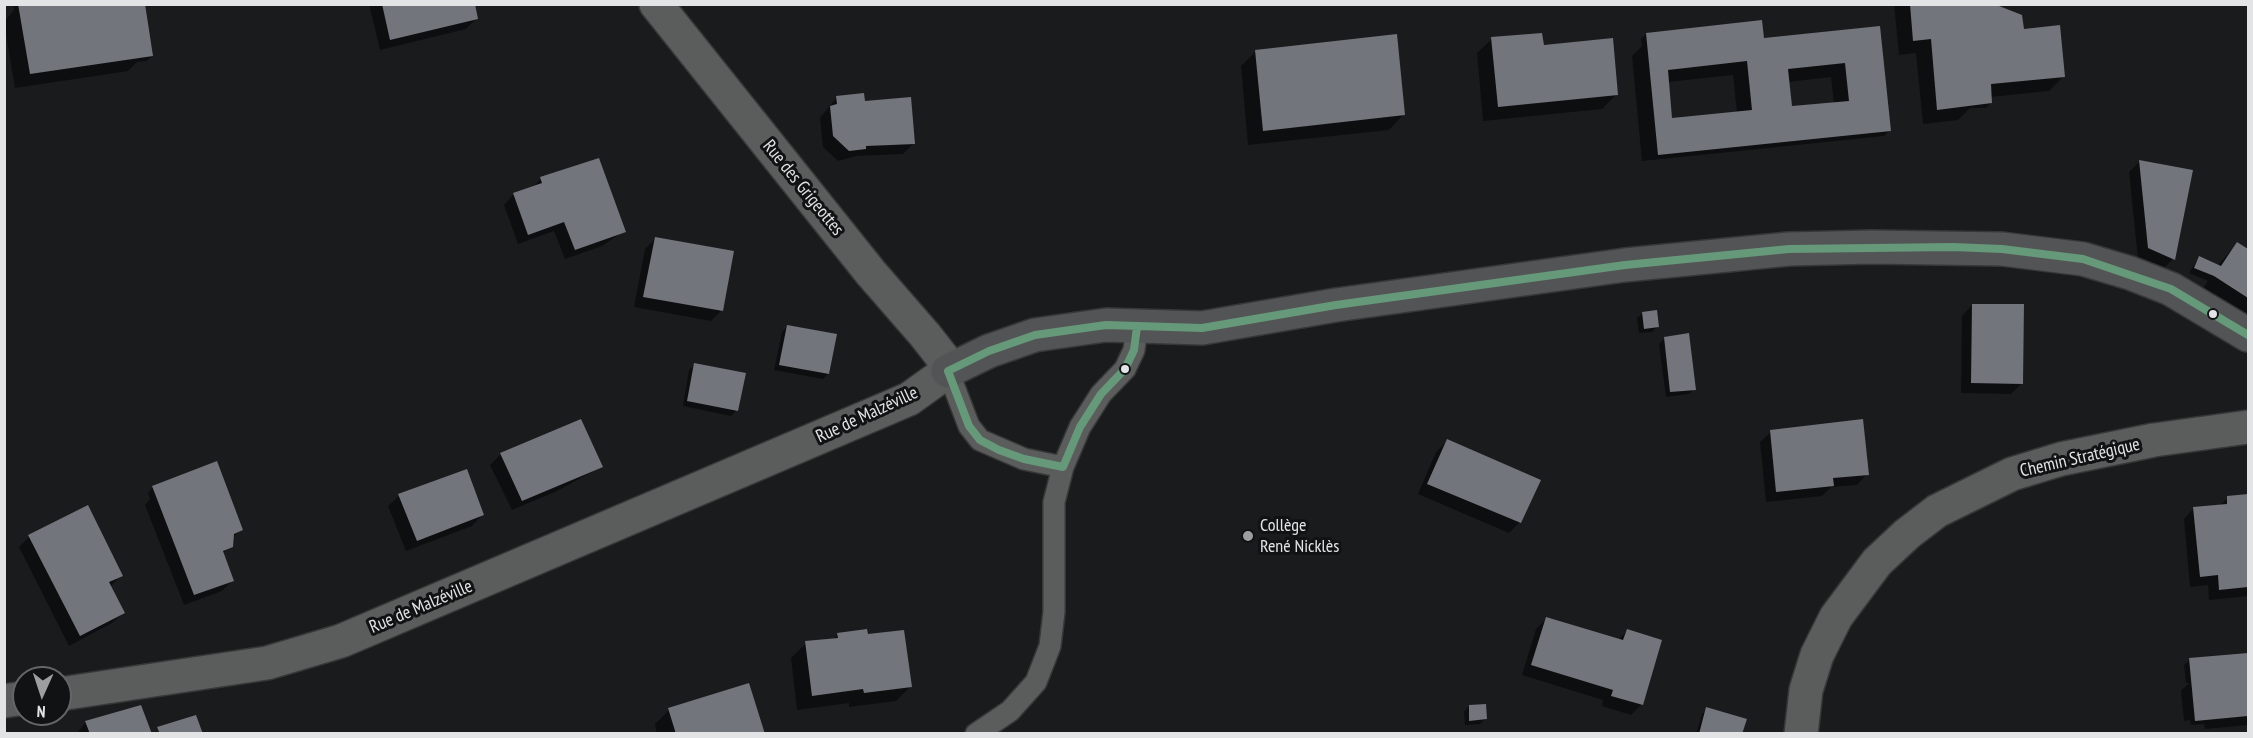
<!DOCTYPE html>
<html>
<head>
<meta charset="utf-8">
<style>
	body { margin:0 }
	#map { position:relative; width:2253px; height:738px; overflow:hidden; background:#1a1b1d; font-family:"PT Sans Narrow",sans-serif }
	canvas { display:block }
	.frame { position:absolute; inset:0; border:6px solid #e2e4e5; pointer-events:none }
	.north { position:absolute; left:12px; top:666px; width:60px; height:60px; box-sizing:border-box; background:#101214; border:2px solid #646668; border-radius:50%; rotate:183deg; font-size:16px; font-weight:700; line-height:24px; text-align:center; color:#e2e4e5 }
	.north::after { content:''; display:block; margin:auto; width:21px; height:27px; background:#9c9e9f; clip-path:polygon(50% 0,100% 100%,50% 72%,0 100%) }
</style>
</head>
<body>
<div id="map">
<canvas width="2253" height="738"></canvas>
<div class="frame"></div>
<div class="north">N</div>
</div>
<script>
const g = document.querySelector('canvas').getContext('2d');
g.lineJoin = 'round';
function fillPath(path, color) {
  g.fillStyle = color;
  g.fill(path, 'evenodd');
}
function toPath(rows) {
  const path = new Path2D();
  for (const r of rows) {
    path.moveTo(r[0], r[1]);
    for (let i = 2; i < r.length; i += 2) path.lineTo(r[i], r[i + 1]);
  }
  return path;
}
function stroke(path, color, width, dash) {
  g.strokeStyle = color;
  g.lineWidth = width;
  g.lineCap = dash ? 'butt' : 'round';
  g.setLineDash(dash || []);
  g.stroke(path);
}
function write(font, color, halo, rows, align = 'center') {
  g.font = font + ' "PT Sans Narrow",sans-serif';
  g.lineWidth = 6;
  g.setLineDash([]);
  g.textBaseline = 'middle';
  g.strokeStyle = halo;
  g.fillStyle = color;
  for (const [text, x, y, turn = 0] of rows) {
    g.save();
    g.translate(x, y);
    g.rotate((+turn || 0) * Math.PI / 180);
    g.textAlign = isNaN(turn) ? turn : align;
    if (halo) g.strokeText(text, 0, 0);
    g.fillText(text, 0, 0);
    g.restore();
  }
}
fillPath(toPath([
	[13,4,143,4,152,56,147,61,137,62,128,71,15,88,4,22,14,10],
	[369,4,474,4,477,18,466,29,380,50],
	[1894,4,1992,4,2022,31,2064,76,2049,91,1990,97,1991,103,1986,108,1970,108,1958,120,1923,124,1916,53,1899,55],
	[1879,28,1889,131,1884,136,1642,161,1632,56,1642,46,1641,39,1646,34,1763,42],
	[1733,75,1737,113,1671,120,1668,82],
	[1831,77,1834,104,1791,108,1788,82],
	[1492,39,1542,46,1617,94,1602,109,1483,121,1477,53],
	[1256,51,1403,115,1389,130,1248,145,1241,66],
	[837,97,864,103,913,144,903,154,856,156,838,161,823,147,820,118],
	[2139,162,2173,259,2163,269,2138,259,2129,172],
	[541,179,624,231,602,246,565,259,554,231,518,244,504,205,514,194,532,188],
	[655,239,721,311,711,321,634,307,645,249],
	[2237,244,2248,251,2248,322,2200,292,2208,281,2189,273,2199,257,2217,266],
	[1972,305,2021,384,2011,394,1961,393,1962,316],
	[1643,313,1657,327,1652,332,1639,333,1637,318],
	[787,327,828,374,823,379,774,370,782,332],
	[1664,339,1694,389,1689,394,1666,397,1659,344],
	[695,365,744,374,736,411,731,416,683,406,689,370],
	[1771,432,1867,474,1857,485,1831,487,1822,496,1766,502,1760,442],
	[1447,441,1520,522,1509,533,1418,494,1436,452],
	[501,454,601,467,557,491,512,510,490,465],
	[153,487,241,530,232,538,232,546,222,554,232,581,222,591,184,605,145,505,150,499,148,493],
	[399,496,482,515,472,526,406,551,388,506],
	[2248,496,2248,596,2209,600,2208,585,2190,587,2184,519,2194,508,2219,506,2228,498],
	[29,537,121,575,110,587,123,613,112,623,69,646,19,547],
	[1546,619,1618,640,1627,631,1660,641,1641,705,1631,715,1602,706,1603,700,1522,675,1536,629],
	[838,635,866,636,910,687,896,701,849,707,849,703,797,710,791,658,806,643,832,640],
	[2248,654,2248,725,2205,729,2204,724,2191,725,2190,720,2184,721,2181,691,2189,683,2186,683,2184,665,2190,660],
	[1469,706,1485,719,1480,724,1465,725,1464,712],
	[1707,709,1741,734,1696,734,1702,714],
	[669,710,763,734,657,734,655,724],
	[86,722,151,734,76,734]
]), '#0007');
fillPath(toPath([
	[18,4,145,4,153,56,30,74],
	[382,4,475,4,478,19,390,40],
	[1910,4,1994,4,2022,15,2024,29,2060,25,2065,77,1991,84,1992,103,1937,110,1931,39,1913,41],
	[1762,20,1764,38,1880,26,1891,131,1658,155,1646,33],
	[1747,61,1752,110,1672,118,1668,70],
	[1845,63,1849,101,1792,106,1788,69],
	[1542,33,1544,45,1613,38,1618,95,1498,107,1491,37],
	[1397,34,1405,115,1263,131,1255,50],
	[864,93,865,101,911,97,915,144,866,146,866,149,849,151,833,136,830,106,837,104,836,96],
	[599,158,626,232,575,250,564,222,528,235,513,193,542,183,540,177],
	[2139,160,2193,170,2175,260,2148,248],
	[655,237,734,251,723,311,643,297],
	[2237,242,2248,249,2248,298,2214,276,2194,268,2199,256,2221,266],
	[1972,304,2024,304,2023,384,1971,383],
	[1657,310,1659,327,1644,329,1642,312],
	[787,325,837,334,829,374,779,365],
	[1689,333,1696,390,1670,392,1664,337],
	[694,363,746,373,738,411,687,401],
	[581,419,603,467,522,501,500,453],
	[1863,419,1869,475,1833,478,1834,486,1776,492,1770,430],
	[1447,439,1541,480,1521,523,1427,484],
	[217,461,243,530,234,534,233,547,223,551,234,581,194,595,152,486],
	[467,469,484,515,417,541,398,494],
	[2248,494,2248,587,2219,590,2218,575,2200,577,2193,507,2227,504,2227,496],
	[88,505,123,576,109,582,125,613,80,636,28,535],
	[1546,617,1623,640,1627,629,1662,640,1643,705,1611,696,1613,690,1531,665],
	[867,629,868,634,904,630,912,687,864,693,863,689,812,696,805,641,838,638,837,633],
	[2248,653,2248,716,2195,721,2189,658],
	[749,683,765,734,676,734,668,708],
	[1486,704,1487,719,1469,721,1469,705],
	[141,705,152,734,90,734,85,721],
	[1706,707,1747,719,1742,734,1699,734],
	[196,715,203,734,160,734,157,727]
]), '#73757c');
const lane = toPath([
	[948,371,969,426,980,440,1024,459,1063,467],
	[976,734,1010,711,1036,682,1050,646,1054,612,1054,502,1063,467,1080,427,1101,394,1125,369,1134,350,1137,327]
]);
const street = toPath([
	[60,694,267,663,341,641,909,399,948,371,943,358,925,335,871,273,656,4],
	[4,701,24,698],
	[1801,734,1806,690,1817,655,1836,617,1877,562,1907,534,1937,511,2012,474,2061,459,2154,440,2248,427]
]);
const secondary = toPath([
	[948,371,989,351,1035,335,1106,325,1202,328,1336,305,1625,265,1789,249,1872,247,2002,249,2083,259,2130,273,2171,289,2248,335]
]);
stroke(lane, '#373738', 24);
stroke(street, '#373738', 36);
stroke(secondary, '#373738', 36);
stroke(lane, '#5b5c5c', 21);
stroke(street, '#5b5c5c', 33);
stroke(secondary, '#535455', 33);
stroke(toPath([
	[1137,327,1134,350,1125,369,1101,394,1080,427,1063,467,1024,459,999,450,980,440,969,426,948,371,989,351,1035,335,1106,325,1202,328,1336,305,1625,265,1789,249,1953,247,2002,249,2083,259,2171,289,2248,335]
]), '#66987a', 8);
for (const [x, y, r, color] of [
	[2213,314,5,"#e2e4e5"],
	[1125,369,5,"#e2e4e5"],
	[1248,536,6,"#9c9e9f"]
]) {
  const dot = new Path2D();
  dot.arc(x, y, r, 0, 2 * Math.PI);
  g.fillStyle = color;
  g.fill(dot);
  stroke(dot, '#101214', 2);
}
write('18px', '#e2e4e5', '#101214', [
	["Rue des Grigeottes",803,188,51],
	["Rue de Malzéville",867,415,-25],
	["Chemin Stratégique",2080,458,-13],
	["Rue de Malzéville",421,607,-23]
]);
write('18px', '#e2e4e5', '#101214', [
	["Collège",1260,526],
	["René Nicklès",1260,547]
], 'left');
</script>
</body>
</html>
